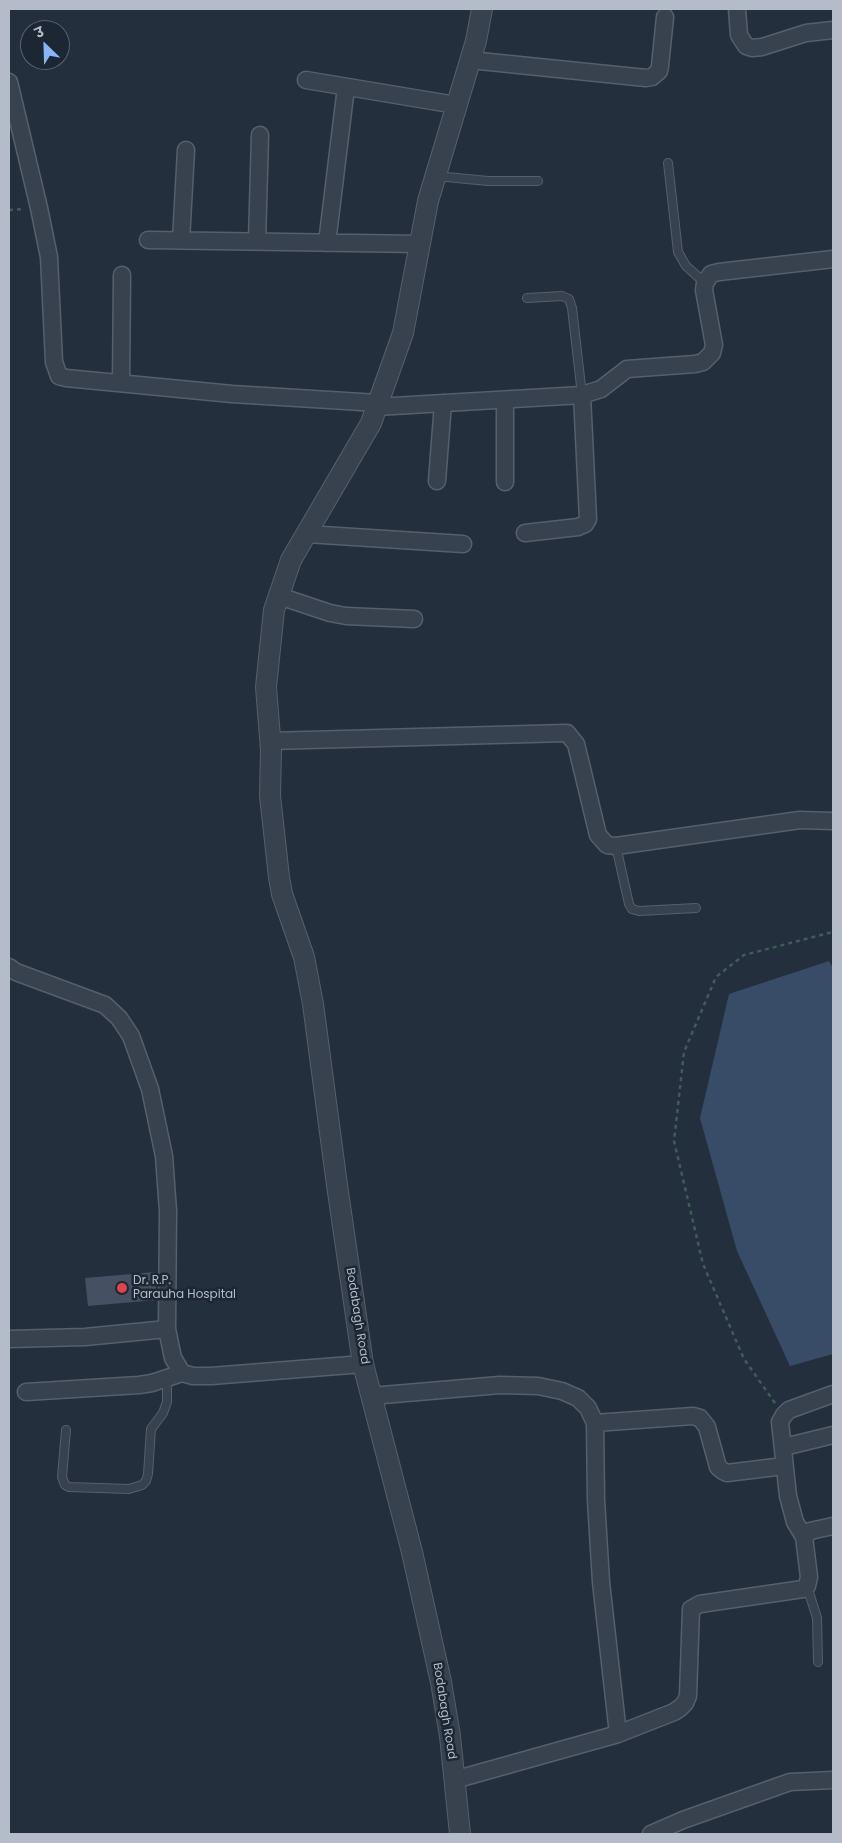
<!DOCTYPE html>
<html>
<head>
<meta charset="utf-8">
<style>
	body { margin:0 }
	#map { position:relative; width:842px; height:1843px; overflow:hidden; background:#242f3e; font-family:Poppins,"Noto Sans Devanagari",sans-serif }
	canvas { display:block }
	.frame { position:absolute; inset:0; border:10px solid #b4bcc9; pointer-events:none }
	.north { position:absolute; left:20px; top:20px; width:50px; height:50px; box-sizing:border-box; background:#1d2633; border:1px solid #59626f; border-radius:50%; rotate:336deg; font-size:14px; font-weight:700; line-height:20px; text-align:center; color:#b4bcc9 }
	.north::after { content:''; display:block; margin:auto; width:18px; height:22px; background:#8ab4f8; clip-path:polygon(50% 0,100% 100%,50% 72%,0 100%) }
</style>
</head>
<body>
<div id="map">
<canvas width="842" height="1843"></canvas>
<div class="frame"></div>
<div class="north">उ</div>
</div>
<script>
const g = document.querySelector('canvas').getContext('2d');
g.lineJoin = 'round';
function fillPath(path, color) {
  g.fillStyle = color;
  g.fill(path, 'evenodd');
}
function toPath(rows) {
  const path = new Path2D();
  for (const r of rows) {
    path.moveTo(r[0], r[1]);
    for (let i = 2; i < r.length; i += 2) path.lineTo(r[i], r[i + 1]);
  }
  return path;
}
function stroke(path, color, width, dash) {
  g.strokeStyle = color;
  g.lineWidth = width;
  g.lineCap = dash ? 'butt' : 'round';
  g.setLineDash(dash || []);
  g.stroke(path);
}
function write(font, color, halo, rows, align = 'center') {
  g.font = font + ' Poppins,sans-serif';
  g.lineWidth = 5;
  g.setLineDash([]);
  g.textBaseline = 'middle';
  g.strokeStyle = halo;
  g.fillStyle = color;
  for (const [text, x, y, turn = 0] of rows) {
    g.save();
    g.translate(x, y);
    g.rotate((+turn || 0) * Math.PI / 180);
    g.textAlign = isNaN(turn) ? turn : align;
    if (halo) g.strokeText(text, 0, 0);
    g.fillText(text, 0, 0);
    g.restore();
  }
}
fillPath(toPath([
	[829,961,833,968,833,1354,790,1366,737,1251,700,1118,729,994]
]), '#394c67');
fillPath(toPath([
	[155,1272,157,1300,88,1306,85,1278]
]), '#455162');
const service = toPath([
	[668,163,678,252,686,266,705,283],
	[436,176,488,181,538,181],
	[527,298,562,296,569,299,572,308,582,395],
	[616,846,629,904,632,909,639,911,696,908],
	[66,1430,62,1477,65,1485,69,1487,129,1489,142,1485,146,1481,148,1474,151,1429,163,1413,167,1402,167,1379],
	[807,1586,817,1618,818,1662]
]);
const minor = toPath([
	[737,9,739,35,746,46,752,48,762,47,806,33,833,30],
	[470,60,646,78,652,77,659,71,660,66,665,17],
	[306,80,456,105],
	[9,82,39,208,49,257,54,362,59,376,66,378,232,394,378,403],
	[148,240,420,244],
	[181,240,186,150],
	[257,241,260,135],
	[327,243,346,87],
	[121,383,122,275],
	[376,407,582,395,601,389,627,369,695,364,703,362,712,353,714,345,704,290,705,283,711,274,719,272,833,259],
	[437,481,443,403],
	[505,482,505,400],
	[525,533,578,527,585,524,588,519,582,395],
	[307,534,463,544],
	[279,596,330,613,346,616,414,619],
	[270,741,567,733,576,744,598,835,607,845,616,846,800,820,833,821],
	[9,967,16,972,105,1005,119,1018,131,1036,150,1089,164,1156,168,1211,167,1329,173,1358,182,1373,193,1376,211,1376,363,1364],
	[9,1339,85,1337,167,1329],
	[26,1392,139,1385,152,1383,182,1373],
	[371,1396,500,1385,538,1386,562,1391,578,1398,588,1408,595,1423,596,1500,601,1582,618,1734],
	[595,1423,693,1416,700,1418,707,1427,718,1467,723,1471,727,1473,784,1466],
	[784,1447,833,1435],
	[804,1537,795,1522,788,1496,780,1422,784,1415,789,1410,833,1394],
	[454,1780,618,1734,674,1712,680,1708,685,1703,688,1696,691,1609,700,1604,803,1589,807,1586,809,1577,804,1537,810,1531,833,1526],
	[651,1834,683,1820,790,1782,833,1780]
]);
const tertiary = toPath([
	[460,1834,450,1736,441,1682,412,1552,363,1364,337,1185,313,1004,304,957,282,894,279,877,270,796,271,750,266,687,274,610,291,560,371,423,403,333,428,201,476,41,482,9]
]);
stroke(service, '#565f6c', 10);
stroke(minor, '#565f6c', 19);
stroke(tertiary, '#565f6c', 22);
stroke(toPath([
	[9,210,25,209],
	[775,1403,744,1359,703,1264,674,1141,684,1052,716,977,744,955,833,932]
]), '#44595c', 2.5, [4, 4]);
stroke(service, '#38414e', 8);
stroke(minor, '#38414e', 16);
stroke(tertiary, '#38414e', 20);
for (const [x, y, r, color] of [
	[122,1288,6,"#e0444e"]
]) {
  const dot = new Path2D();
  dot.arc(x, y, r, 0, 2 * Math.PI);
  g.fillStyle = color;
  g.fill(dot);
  stroke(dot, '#1d2633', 2);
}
write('12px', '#b4bcc9', '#1d2633', [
	["Dr. R.P.",133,1281],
	["Parauha Hospital",133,1295]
], 'left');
write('12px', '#b4bcc9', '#1d2633', [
	["Bodabagh Road",357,1316,81],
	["Bodabagh Road",444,1711,81]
]);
</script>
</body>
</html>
